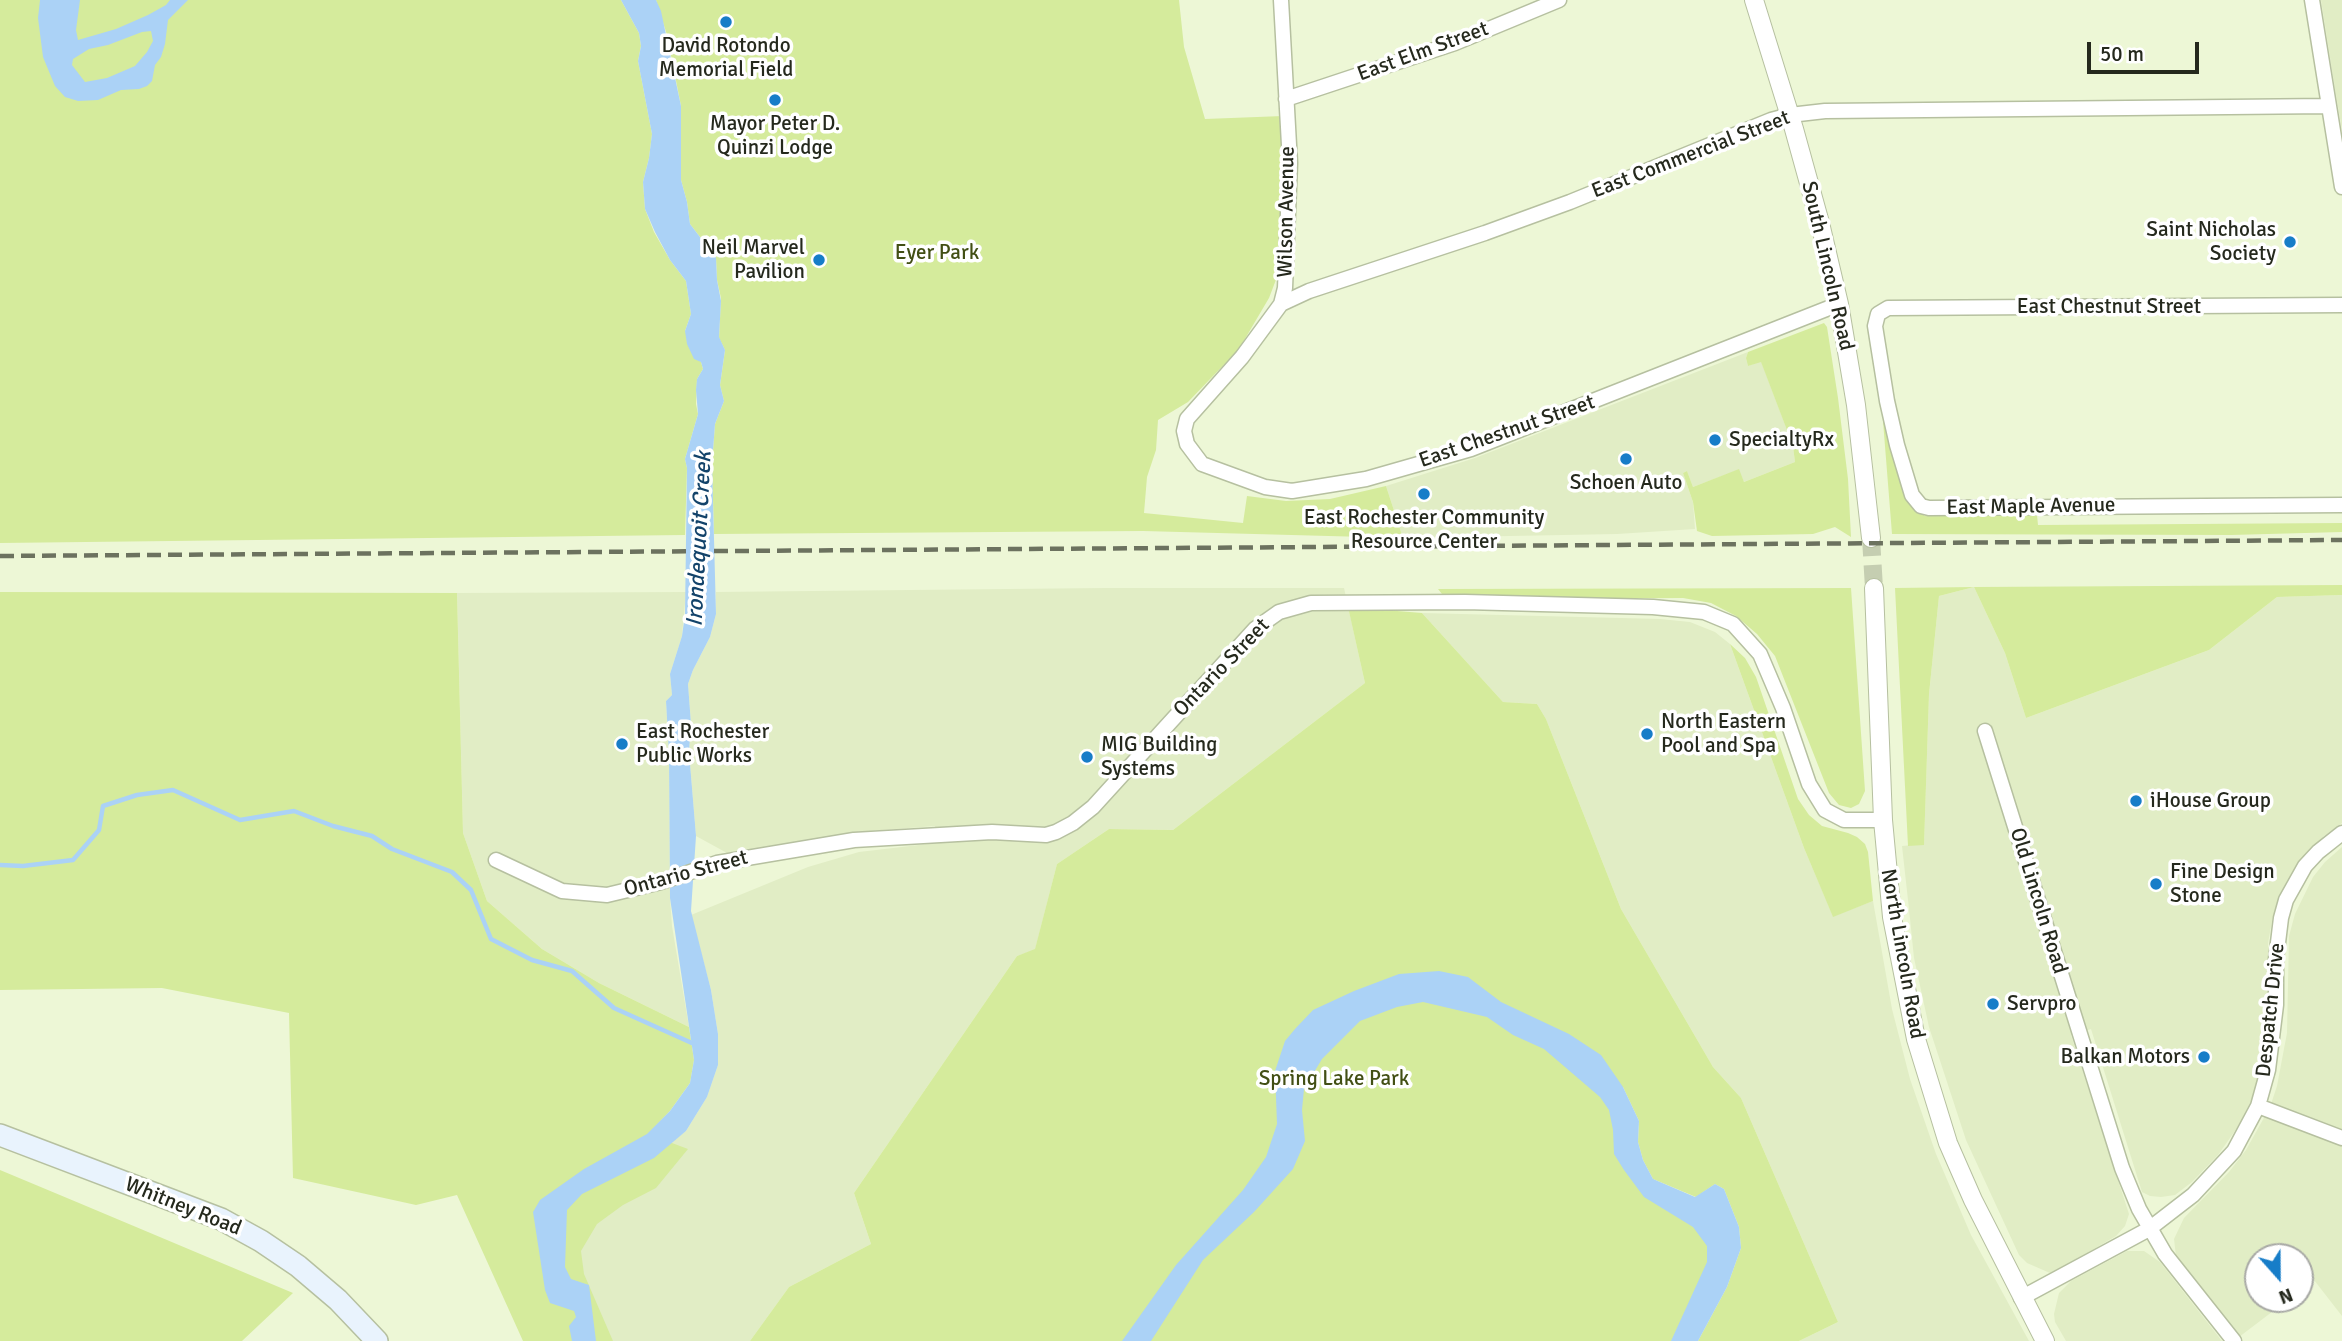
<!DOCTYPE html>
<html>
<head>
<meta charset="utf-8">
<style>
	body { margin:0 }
	#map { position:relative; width:2342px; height:1341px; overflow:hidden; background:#edf7d6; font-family:Signika,sans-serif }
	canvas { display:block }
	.north { position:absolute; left:2244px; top:1243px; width:70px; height:70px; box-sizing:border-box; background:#fff; border:2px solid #a8a9a5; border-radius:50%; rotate:159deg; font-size:19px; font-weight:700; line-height:28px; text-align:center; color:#25291d }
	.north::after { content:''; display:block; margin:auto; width:24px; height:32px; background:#177dc8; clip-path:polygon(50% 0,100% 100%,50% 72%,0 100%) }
	.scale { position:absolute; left:2087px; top:42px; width:112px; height:32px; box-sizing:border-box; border:4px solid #25291d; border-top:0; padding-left:9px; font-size:21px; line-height:24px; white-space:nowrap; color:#25291d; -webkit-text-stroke:5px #fff; paint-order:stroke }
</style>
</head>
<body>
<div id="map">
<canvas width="2342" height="1341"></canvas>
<div class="north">N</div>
<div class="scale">50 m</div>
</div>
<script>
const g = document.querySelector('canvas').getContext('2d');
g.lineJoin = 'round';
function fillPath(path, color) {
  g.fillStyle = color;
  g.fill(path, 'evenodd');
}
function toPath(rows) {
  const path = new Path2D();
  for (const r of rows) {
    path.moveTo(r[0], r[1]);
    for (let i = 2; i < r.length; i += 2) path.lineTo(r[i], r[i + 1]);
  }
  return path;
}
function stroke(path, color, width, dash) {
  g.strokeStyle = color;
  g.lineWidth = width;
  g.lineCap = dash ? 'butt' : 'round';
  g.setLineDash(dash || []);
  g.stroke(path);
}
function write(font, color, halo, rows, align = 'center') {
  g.font = font + ' Signika,sans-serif';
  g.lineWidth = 7;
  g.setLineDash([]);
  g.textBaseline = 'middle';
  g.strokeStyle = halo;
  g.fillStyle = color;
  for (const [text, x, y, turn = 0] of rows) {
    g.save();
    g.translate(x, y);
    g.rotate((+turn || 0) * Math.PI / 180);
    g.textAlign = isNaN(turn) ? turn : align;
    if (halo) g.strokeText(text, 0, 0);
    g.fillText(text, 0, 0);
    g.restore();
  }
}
fillPath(toPath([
	[2321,0,2342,0,2342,130,2335,89],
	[1748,352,1746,358,1748,366,1761,361,1793,446,1795,462,1744,482,1738,470,1693,487,1687,471,1683,473,1693,502,1695,529,1617,534,1403,538,1386,486,1475,458],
	[1974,587,2005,653,2026,718,2209,650,2277,597,2342,595,2342,823,2324,836,2294,870,2273,916,2268,943,2268,1027,2263,1062,2252,1099,2237,1128,2218,1155,2192,1182,2175,1195,2161,1197,2150,1196,2142,1192,2091,1029,2071,1035,2129,1214,2125,1226,2116,1236,2058,1270,2050,1273,2027,1263,2019,1255,1966,1140,1929,1027,1914,958,1909,909,1902,846,1924,844,1929,694,1939,596],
	[1105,588,1344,588,1365,683,1173,830,1109,829,1057,864,1035,950,1017,956,854,1193,871,1244,789,1287,750,1341,596,1341,571,1279,565,1222,686,1131,707,1097,718,1065,718,1034,711,990,691,915,808,867,859,852,936,843,935,826,856,832,727,853,696,836,689,752,691,724,688,684,693,670,710,637,716,614,716,592],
	[686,592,682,636,670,674,672,695,666,701,669,754,670,898,672,926,689,1027,599,983,542,949,487,901,463,833,457,593],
	[1422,613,1660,619,1690,622,1715,632,1730,644,1804,848,1833,916,1873,901,1892,1009,1910,1079,1936,1154,1971,1235,2029,1341,1799,1341,1838,1322,1741,1098,1713,1067,1621,909,1546,719,1537,704,1503,702],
	[2342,847,2342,1316,2314,1280,2300,1290,2300,1257,2258,1257,2258,1299,2289,1299,2239,1337,2176,1256,2174,1239,2184,1218,2229,1172,2246,1150,2270,1107,2277,1086,2287,1033,2289,936,2295,914,2313,877,2325,862],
	[2127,1251,2144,1251,2160,1262,2222,1341,2066,1341,2055,1322,2054,1314,2059,1293,2071,1281]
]), '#e1edc5');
fillPath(toPath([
	[0,0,621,0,639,33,641,46,638,61,652,134,649,158,643,182,645,209,654,232,670,260,686,281,691,314,685,331,701,362,703,369,697,379,696,404,698,414,685,459,687,468,685,535,0,543],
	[656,0,1179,0,1184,47,1205,119,1283,116,1284,197,1281,257,1277,277,1269,298,1239,349,1188,402,1158,420,1156,450,1147,477,1144,513,1243,523,1247,496,1286,501,1330,499,1386,486,1403,538,1143,531,714,534,712,464,715,424,724,401,720,385,725,350,719,338,721,298,717,280,716,258,690,224,687,202,681,180,681,106,667,35],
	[1824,323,1827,327,1838,398,1848,479,1851,537,1835,527,1813,534,1712,536,1697,531,1693,502,1683,473,1687,471,1693,487,1739,469,1744,482,1795,462,1793,446,1761,362,1748,366,1746,358,1748,352],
	[1886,420,1906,493,1911,505,1925,516,2037,515,2038,525,2342,523,2342,532,2231,535,1892,534,1883,421],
	[2342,585,2342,595,2277,597,2209,650,2026,718,2005,653,1974,587,1939,596,1929,694,1924,845,1908,846,1895,588,1974,587],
	[1851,588,1865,791,1859,804,1851,808,1839,805,1829,793,1775,656,1757,634,1736,616,1711,603,1683,598,1467,599,1452,598,1442,594,1438,589],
	[0,592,457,593,463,833,487,901,542,949,599,983,689,1027,694,1060,690,1083,670,1111,648,1134,688,1149,656,1188,623,1205,597,1224,581,1251,584,1274,613,1341,523,1341,457,1195,416,1205,293,1178,289,1013,162,988,0,990],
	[1348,607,1422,613,1503,702,1537,704,1546,719,1621,909,1713,1067,1741,1098,1838,1322,1799,1341,1698,1341,1727,1287,1741,1248,1739,1227,1724,1189,1715,1184,1696,1197,1653,1179,1643,1160,1638,1142,1639,1121,1623,1087,1625,1159,1727,1232,1685,1341,750,1341,789,1287,871,1244,854,1193,1017,956,1035,949,1057,864,1109,829,1173,830,1365,683],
	[1730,644,1745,658,1756,677,1798,799,1809,815,1822,826,1848,833,1857,837,1865,844,1868,852,1873,901,1833,917,1804,848],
	[0,1170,79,1203,293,1293,242,1341,0,1341]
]), '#d5eb9c');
fillPath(toPath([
	[40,0,80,0,76,30,78,40,116,29,148,15,166,5,170,0,188,0,168,20,165,44,161,57,155,65,152,81,147,86,139,89,121,90,98,100,78,101,65,97,55,86,43,57,38,18],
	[151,31,153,41,147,52,135,66,107,78,85,82,72,65,73,59,89,49,108,45,142,32],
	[621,0,656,0,661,11,681,106,681,180,687,202,690,224,716,258,717,280,721,301,719,337,725,350,720,385,724,401,715,424,712,464,716,614,710,637,693,670,688,684,691,724,689,752,696,836,691,911,711,990,718,1034,718,1065,707,1097,686,1131,654,1158,582,1194,567,1210,565,1267,571,1279,589,1285,596,1341,572,1341,569,1326,576,1317,574,1311,550,1303,545,1290,533,1212,540,1200,584,1169,647,1134,670,1111,690,1083,694,1060,670,898,669,754,666,701,672,695,670,674,682,636,685,614,687,468,685,459,698,414,696,390,697,379,703,369,701,362,694,359,687,344,685,331,691,314,686,281,670,260,655,232,645,209,643,182,649,158,652,134,638,61,641,46,639,33],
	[1439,971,1468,977,1501,1002,1569,1034,1601,1055,1623,1087,1639,1121,1638,1142,1643,1160,1653,1179,1695,1197,1715,1184,1724,1189,1739,1227,1741,1248,1727,1287,1698,1341,1671,1341,1707,1262,1707,1246,1693,1227,1644,1197,1624,1170,1614,1154,1613,1130,1609,1110,1600,1097,1544,1049,1513,1035,1487,1017,1423,1002,1397,1007,1360,1021,1322,1059,1304,1089,1302,1110,1305,1141,1293,1169,1254,1212,1203,1260,1151,1341,1122,1341,1176,1265,1243,1190,1266,1157,1277,1124,1275,1071,1285,1041,1295,1029,1313,1010,1354,991,1399,974]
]), '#abd2f6');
stroke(toPath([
	[0,865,23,866,73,860,99,830,103,806,137,795,173,790,240,820,294,811,333,826,372,836,392,849,452,872,471,890,491,939,532,960,572,971,614,1008,694,1044]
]), '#abd2f6', 4.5);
stroke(toPath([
	[1871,538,1874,588]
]), '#c5ceb1', 18, [18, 9]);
const minor = toPath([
	[1281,0,1290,163,1285,288,1281,304,1242,357,1187,419,1184,431,1187,444,1202,464,1265,487,1292,491,1366,479,1471,449,1839,304],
	[2312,0,2342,187],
	[1286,99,1455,43,1559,0],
	[1281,304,1309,291,1485,233,1570,202,1771,120,1790,115,1825,111,2329,106],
	[2342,305,1888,308,1878,314,1875,326,1887,401,1897,445,1912,495,1921,506,1929,508,2342,505],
	[1985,731,2122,1168,2139,1209,2165,1254,2234,1341],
	[496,860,562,891,607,895,661,882,717,863,854,840,992,832,1046,835,1056,832,1073,823,1093,807,1255,629,1279,612,1311,603,1465,602,1653,607,1704,612,1733,624,1760,654,1783,708,1809,784,1825,810,1844,820,1883,820],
	[2258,1106,2342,1138],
	[2021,1298,2149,1229,2193,1195,2234,1151,2258,1106,2268,1070,2276,1005,2276,959,2281,918,2286,900,2305,866,2318,852,2342,833]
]);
const tertiary = toPath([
	[1754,0,1794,129,1820,223,1839,304,1856,405,1871,538],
	[1874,588,1883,820,1892,917,1916,1039,1948,1143,1973,1200,2045,1341]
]);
const secondary = toPath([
	[0,1135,221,1219,261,1241,298,1266,338,1300,377,1341]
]);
stroke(minor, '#b6c0a0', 17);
stroke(tertiary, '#b6c0a0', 20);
stroke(secondary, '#b6c0a0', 24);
stroke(minor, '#fff', 14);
stroke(tertiary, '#fff', 18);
stroke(secondary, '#e9f3fd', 21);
stroke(toPath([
	[0,556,2342,540]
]), '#6c725f', 4.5, [14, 7]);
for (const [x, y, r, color] of [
	[726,22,7,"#177dc8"],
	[775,100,7,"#177dc8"],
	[2290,242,7,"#177dc8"],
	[819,260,7,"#177dc8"],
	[1715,440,7,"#177dc8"],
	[1626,459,7,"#177dc8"],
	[1424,494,7,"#177dc8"],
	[1647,734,7,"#177dc8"],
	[622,744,7,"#177dc8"],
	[1087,757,7,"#177dc8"],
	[2136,801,7,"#177dc8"],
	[2156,884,7,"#177dc8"],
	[1993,1004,7,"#177dc8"],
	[2204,1057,7,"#177dc8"]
]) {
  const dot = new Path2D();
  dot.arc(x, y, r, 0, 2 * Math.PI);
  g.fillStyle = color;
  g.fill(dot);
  stroke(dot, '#fff', 2.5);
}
write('21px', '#25291d', '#fff', [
	["David Rotondo",726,46,"center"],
	["Memorial Field",726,70,"center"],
	["Mayor Peter D.",775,124,"center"],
	["Quinzi Lodge",775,148,"center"],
	["Saint Nicholas",2276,230,"right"],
	["Society",2276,254,"right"],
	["Neil Marvel",805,248,"right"],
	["Pavilion",805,272,"right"],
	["SpecialtyRx",1729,440],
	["Schoen Auto",1626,483,"center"],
	["East Rochester Community",1424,518,"center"],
	["Resource Center",1424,542,"center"],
	["North Eastern",1661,722],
	["Pool and Spa",1661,746],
	["East Rochester",636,732],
	["Public Works",636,756],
	["MIG Building",1101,745],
	["Systems",1101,769],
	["iHouse Group",2150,801],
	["Fine Design",2170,872],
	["Stone",2170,896],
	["Servpro",2007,1004],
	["Balkan Motors",2190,1057,"right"]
], 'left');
write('21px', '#25291d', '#fff', [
	["East Elm Street",1423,52,-20],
	["East Commercial Street",1691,155,-21],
	["Wilson Avenue",1287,212,-89],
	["South Lincoln Road",1827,266,77],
	["East Chestnut Street",2109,307],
	["East Chestnut Street",1507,432,-19],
	["East Maple Avenue",2031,507,-1],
	["Ontario Street",1222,668,-46],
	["Ontario Street",686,874,-15],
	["Old Lincoln Road",2038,901,73],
	["North Lincoln Road",1902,954,80],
	["Despatch Drive",2271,1010,-84],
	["Whitney Road",183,1207,22]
]);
write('21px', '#424f14', '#fff', [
	["Eyer Park",937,253],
	["Spring Lake Park",1334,1079]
]);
write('italic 23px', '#13436a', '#fff', [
	["Irondequoit Creek",700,539,-87]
]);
</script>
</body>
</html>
